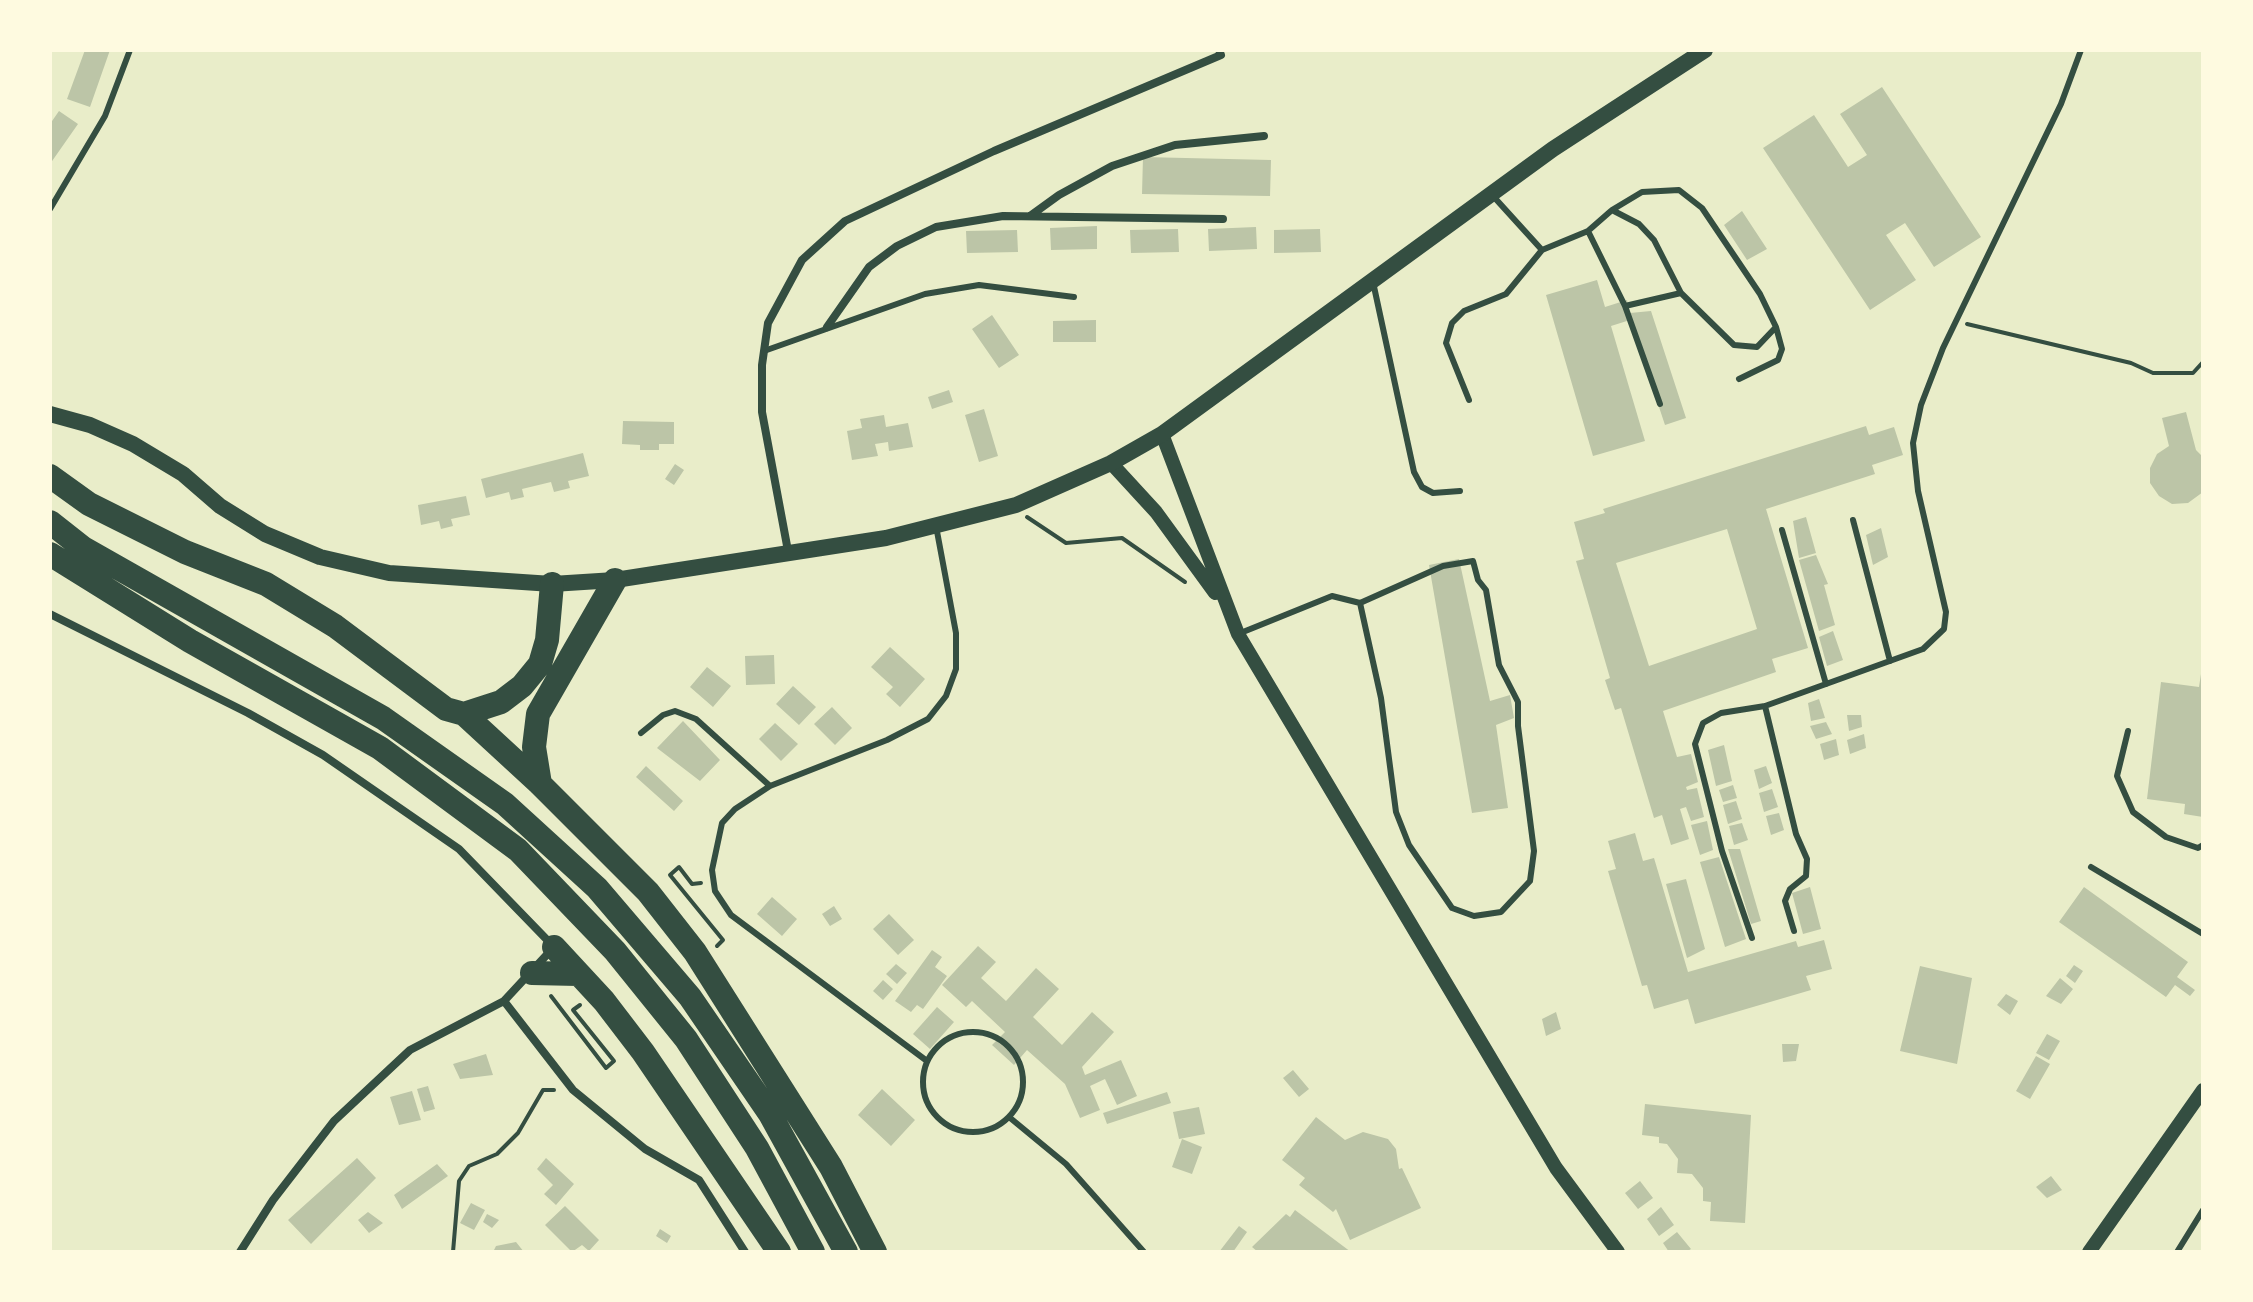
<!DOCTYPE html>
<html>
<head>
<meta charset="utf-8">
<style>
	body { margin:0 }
	#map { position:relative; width:2253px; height:1302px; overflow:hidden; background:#e9edc9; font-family:Helvetica,sans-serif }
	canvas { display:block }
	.frame { position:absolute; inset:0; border:52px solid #fefae0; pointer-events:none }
</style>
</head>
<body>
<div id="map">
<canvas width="2253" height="1302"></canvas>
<div class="frame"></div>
</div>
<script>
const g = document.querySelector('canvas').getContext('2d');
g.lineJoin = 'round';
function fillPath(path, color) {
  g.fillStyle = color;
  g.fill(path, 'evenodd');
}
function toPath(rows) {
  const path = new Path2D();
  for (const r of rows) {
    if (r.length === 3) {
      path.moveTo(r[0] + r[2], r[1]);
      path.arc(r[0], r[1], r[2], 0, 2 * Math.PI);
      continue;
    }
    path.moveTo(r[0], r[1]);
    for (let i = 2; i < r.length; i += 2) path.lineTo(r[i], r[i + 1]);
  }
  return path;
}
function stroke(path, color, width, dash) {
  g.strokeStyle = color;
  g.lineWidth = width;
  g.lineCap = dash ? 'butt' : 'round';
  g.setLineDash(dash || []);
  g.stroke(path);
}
fillPath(toPath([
	[85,50,110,50,90,107,67,99],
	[1882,87,1981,237,1934,267,1905,223,1886,235,1916,280,1870,310,1763,148,1814,115,1848,167,1867,155,1840,114],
	[59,111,78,124,50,164,50,124],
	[1143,157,1271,160,1270,196,1142,194],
	[1742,211,1767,249,1747,260,1724,225],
	[1097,226,1097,249,1051,250,1050,228],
	[1256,227,1257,249,1209,251,1208,229],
	[1178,229,1179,252,1131,253,1130,230],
	[1320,229,1321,252,1274,253,1274,230],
	[1017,230,1018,252,967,253,966,231],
	[1597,280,1605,307,1627,300,1630,313,1651,311,1686,418,1665,425,1630,320,1611,326,1645,441,1593,456,1546,295],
	[992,315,1019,355,999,368,972,329],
	[1096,320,1096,342,1053,342,1053,321],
	[949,390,953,402,932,409,928,397],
	[984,409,998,456,979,462,965,415],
	[2186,412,2196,450,2203,457,2203,492,2188,503,2172,504,2159,496,2150,483,2150,468,2157,454,2169,446,2162,418],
	[884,415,886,427,908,423,913,447,889,451,888,442,875,444,878,456,852,460,847,431,862,428,860,419],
	[623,421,674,422,674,444,659,444,659,450,640,450,640,445,622,444],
	[1866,426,1869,435,1894,427,1903,455,1872,465,1875,474,1766,509,1808,648,1772,659,1776,672,1663,711,1677,757,1691,754,1698,782,1686,787,1687,790,1697,788,1704,817,1691,821,1686,807,1680,809,1689,839,1671,845,1662,815,1654,818,1621,708,1615,710,1605,680,1610,678,1576,561,1584,559,1574,522,1605,513,1603,509],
	[1727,529,1757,629,1649,666,1616,563],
	[583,453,589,476,568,481,570,488,554,492,551,482,522,489,524,497,511,500,509,492,486,498,481,479],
	[675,464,684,470,674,485,665,479],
	[466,496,470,515,451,519,453,526,441,529,439,521,421,525,418,505],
	[1806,517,1816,553,1799,558,1793,521],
	[1881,528,1888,557,1873,565,1866,535],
	[1816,555,1828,584,1824,585,1835,625,1819,631,1799,560],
	[1459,559,1490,701,1510,695,1514,718,1496,725,1508,808,1472,813,1429,565],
	[1833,631,1843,660,1827,666,1819,637],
	[890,647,925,679,900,707,886,694,893,687,871,667],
	[774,655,775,684,746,685,745,656],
	[707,667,731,686,713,707,690,687],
	[2201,674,2203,674,2203,817,2184,814,2185,804,2147,799,2161,682,2199,687],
	[793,686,816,707,799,725,776,704],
	[1819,699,1825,718,1811,721,1808,703],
	[832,707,852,728,835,745,814,724],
	[1847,715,1861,715,1862,727,1849,731],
	[683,721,720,760,700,781,657,748],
	[1826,722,1832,734,1816,739,1810,726],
	[775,723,798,744,781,761,759,739],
	[1864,734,1866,748,1850,754,1847,740],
	[1836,739,1839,755,1824,760,1820,744],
	[1724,745,1732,781,1716,786,1708,750],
	[646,766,683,801,674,811,636,777],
	[1766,766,1772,783,1759,789,1754,770],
	[1733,785,1737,798,1723,802,1719,790],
	[1772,789,1778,807,1764,812,1759,793],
	[1736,801,1742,819,1728,824,1723,805],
	[1779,813,1784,830,1771,835,1766,816],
	[1707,821,1713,850,1700,855,1691,825],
	[1742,823,1748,840,1734,845,1729,826],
	[1635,833,1643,861,1654,858,1688,972,1796,941,1798,947,1824,940,1832,969,1806,976,1811,990,1695,1024,1688,999,1654,1009,1647,985,1642,986,1608,871,1616,869,1608,841],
	[1728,849,1740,849,1761,921,1751,924],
	[1719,857,1746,939,1725,947,1700,862],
	[1686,879,1705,949,1687,958,1666,884],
	[1810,887,1821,929,1803,934,1792,893],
	[2084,887,2188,962,2177,977,2195,990,2190,996,2175,985,2166,997,2059,922],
	[772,897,797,919,782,936,757,914],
	[834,906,842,919,830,926,822,914],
	[889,914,914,940,898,955,873,929],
	[978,946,996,962,981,978,1006,1001,1036,968,1059,989,1033,1017,1062,1045,1092,1012,1114,1032,1082,1067,1085,1075,1121,1060,1137,1096,1117,1105,1105,1079,1090,1086,1100,1110,1080,1118,1065,1084,1027,1050,1014,1065,992,1045,1005,1032,972,1001,966,1007,942,985],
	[932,950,942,957,935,967,947,976,923,1009,917,1005,911,1012,895,1001],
	[896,964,907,973,897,984,886,974],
	[2074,965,2083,971,2075,983,2066,976],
	[1920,966,1972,978,1957,1064,1900,1051],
	[2060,978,2073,989,2061,1004,2046,996],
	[883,980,893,989,883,1000,873,991],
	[2006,994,2018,1001,2010,1015,1997,1005],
	[937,1007,954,1022,930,1049,913,1034],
	[1556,1012,1561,1029,1546,1036,1542,1019],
	[2047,1034,2060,1041,2049,1060,2036,1053],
	[1782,1044,1799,1044,1796,1061,1783,1062],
	[486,1054,493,1075,460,1079,453,1064],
	[2036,1056,2050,1064,2030,1099,2016,1091],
	[1293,1070,1309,1089,1299,1097,1283,1078],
	[428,1086,435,1109,424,1112,417,1089],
	[882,1089,915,1120,891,1146,858,1115],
	[412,1091,421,1120,399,1125,390,1097],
	[1167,1092,1171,1103,1107,1124,1103,1113],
	[1645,1104,1751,1115,1745,1223,1710,1221,1711,1202,1703,1201,1703,1188,1692,1174,1677,1173,1678,1159,1667,1144,1659,1143,1659,1137,1642,1135],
	[1199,1107,1205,1134,1179,1139,1173,1112],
	[1316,1117,1345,1140,1363,1132,1388,1139,1396,1149,1399,1169,1402,1168,1421,1208,1350,1240,1336,1209,1333,1212,1299,1185,1305,1178,1282,1160],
	[1182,1139,1202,1147,1192,1174,1172,1167],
	[357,1158,376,1178,311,1244,288,1220],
	[546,1158,574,1184,556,1205,544,1194,553,1185,537,1169],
	[437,1164,448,1176,402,1209,394,1195],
	[2051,1176,2062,1190,2047,1198,2036,1187],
	[1640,1181,1653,1198,1638,1209,1625,1193],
	[471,1203,485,1210,474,1230,460,1223],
	[565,1206,599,1240,589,1251,582,1245,572,1252,545,1225],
	[1661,1207,1674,1225,1659,1236,1647,1219],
	[1295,1210,1351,1252,1258,1252,1252,1247,1286,1214,1290,1217],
	[368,1212,383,1223,369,1233,358,1220],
	[487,1214,499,1220,492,1228,483,1222],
	[1239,1226,1247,1232,1233,1252,1219,1252],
	[660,1229,671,1236,667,1243,656,1236],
	[1677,1232,1691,1249,1686,1252,1669,1252,1663,1243],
	[516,1242,524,1252,493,1252,496,1246]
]), '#bcc5a7');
stroke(toPath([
	[1967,324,2131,363,2153,373,2193,373,2203,362],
	[1027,517,1066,543,1122,538,1185,582],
	[701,883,692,884,679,867,670,875,723,940,717,946],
	[551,996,606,1068,614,1061,573,1010,580,1005],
	[453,1252,459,1181,469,1166,497,1154,518,1133,543,1090,554,1090]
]), '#344e41', 4);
stroke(toPath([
	[1493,196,1542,250],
	[50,209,105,116,130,50],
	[1588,231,1625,306,1660,404],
	[1373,282,1414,472,1422,487,1433,493,1460,491],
	[1625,306,1681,293],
	[764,351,925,294,979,285,1074,297],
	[1739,379,1778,360,1782,349,1776,327],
	[1469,400,1446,343,1452,323,1464,311,1506,294,1542,250,1588,231,1612,210,1639,224,1654,240,1681,293,1734,345,1757,347,1776,327,1760,294,1702,208,1679,190,1642,192,1612,210],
	[1853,520,1890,661],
	[1782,530,1826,684],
	[1238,634,1332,596,1360,603,1443,566,1473,561,1478,580,1486,590,1499,665,1518,702,1518,726,1534,851,1530,881,1501,912,1474,916,1452,908,1409,845,1396,812,1381,698,1360,603],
	[1765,706,1796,834,1807,859,1806,876,1790,889,1785,901,1794,931],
	[2128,731,2117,776,2133,812,2166,837,2198,848,2203,845],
	[641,733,663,715,675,711,696,719,770,786],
	[2091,867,2203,934],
	[1752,938,1722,851,1695,744,1703,723,1721,713,1765,706,1923,649,1944,629,1946,612,1918,491,1913,443,1921,405,1943,348,2061,104,2081,50],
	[973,1082,50],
	[927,1061,731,915,715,891,712,870,722,823,735,809,770,786,887,740,928,719,946,696,956,669,956,633,936,526],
	[1009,1117,1066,1164,1144,1252],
	[2177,1252,2203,1210]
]), '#344e41', 6);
stroke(toPath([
	[1030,216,1059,195,1112,166,1175,145,1264,136],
	[827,327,869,267,897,246,936,227,1003,216,1223,219],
	[788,551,762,412,762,365,768,323,802,260,845,221,994,151,1221,55,1219,50],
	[50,614,248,713,323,755,459,849,554,947,504,1001,410,1050,334,1121,273,1200,240,1252],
	[504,1001,573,1090,645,1149,699,1180,745,1252]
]), '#344e41', 8);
stroke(toPath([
	[1162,434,1238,634,1556,1168,1618,1252],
	[1111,463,1156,512,1215,593],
	[2089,1252,2203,1090]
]), '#344e41', 14);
stroke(toPath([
	[50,414,90,425,133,444,183,474,220,506,265,534,320,557,389,573,552,584,615,580,886,538,1016,505,1111,463,1162,434,1553,149,1705,50]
]), '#344e41', 16);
stroke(toPath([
	[50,476,89,504,185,552,266,584,335,626,446,709,464,714,540,784,648,892,695,952,831,1167,875,1252],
	[50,522,83,548,383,718,505,804,597,888,690,997,770,1114,846,1252],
	[50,554,190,641,380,748,518,850,615,951,686,1039,757,1148,813,1252],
	[464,714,501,702,522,686,540,664,547,640,552,584],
	[540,784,534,747,538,714,615,580],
	[554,947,604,1001,643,1052,779,1252],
	[532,973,578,974]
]), '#344e41', 24);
</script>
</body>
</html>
